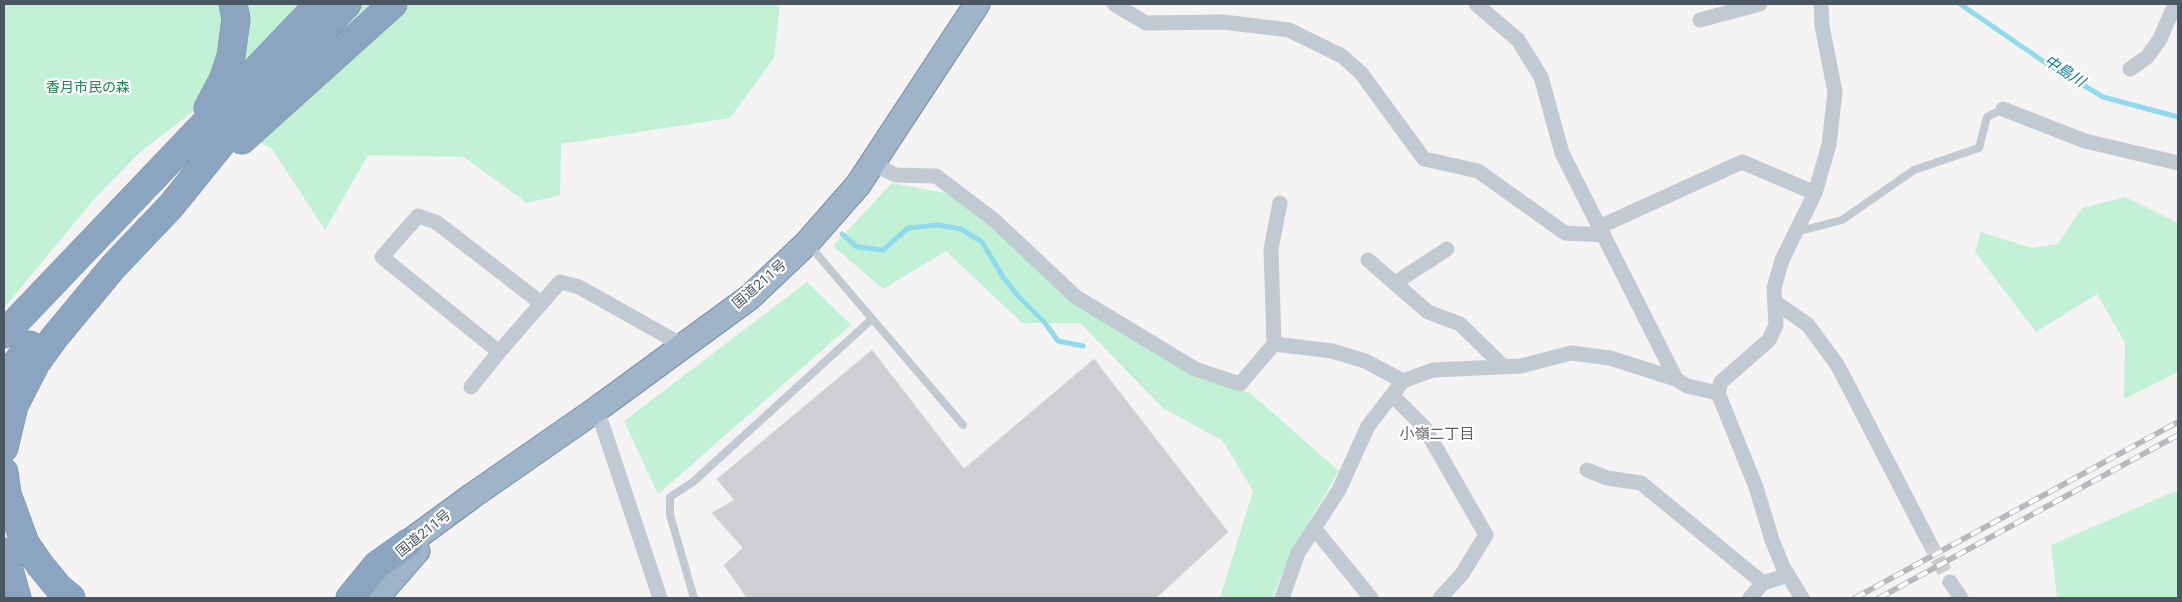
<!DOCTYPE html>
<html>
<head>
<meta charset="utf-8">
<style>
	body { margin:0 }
	#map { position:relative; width:2182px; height:602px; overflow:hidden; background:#f5f3f3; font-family:Roboto,sans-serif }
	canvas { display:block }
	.frame { position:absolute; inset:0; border:5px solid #4a5661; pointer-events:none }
</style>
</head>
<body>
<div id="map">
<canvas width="2182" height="602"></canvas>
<div class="frame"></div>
</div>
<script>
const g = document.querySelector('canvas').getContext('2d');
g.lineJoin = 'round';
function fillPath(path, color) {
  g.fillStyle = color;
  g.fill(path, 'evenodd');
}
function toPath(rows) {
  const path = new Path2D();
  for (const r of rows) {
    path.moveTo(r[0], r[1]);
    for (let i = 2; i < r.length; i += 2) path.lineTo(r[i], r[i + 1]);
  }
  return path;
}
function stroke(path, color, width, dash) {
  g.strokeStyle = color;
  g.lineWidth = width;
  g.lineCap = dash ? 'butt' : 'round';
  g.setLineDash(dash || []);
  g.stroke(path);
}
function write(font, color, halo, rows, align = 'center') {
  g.font = font + ' Roboto,"Noto Sans JP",sans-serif';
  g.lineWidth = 4.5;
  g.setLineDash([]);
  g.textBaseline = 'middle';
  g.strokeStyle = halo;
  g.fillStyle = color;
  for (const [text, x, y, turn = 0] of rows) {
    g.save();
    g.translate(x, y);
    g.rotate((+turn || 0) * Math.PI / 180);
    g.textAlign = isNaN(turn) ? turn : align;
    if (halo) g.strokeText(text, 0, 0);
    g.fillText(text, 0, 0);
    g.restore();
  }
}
fillPath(toPath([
	[4,4,780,4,774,58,730,118,561,144,560,195,527,203,464,157,368,155,325,230,272,149,196,109,139,153,95,198,4,308],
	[892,183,955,195,1074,303,1194,377,1250,393,1339,471,1292,550,1272,598,1220,598,1253,491,1223,441,1163,408,1080,323,1022,323,946,251,883,289,833,246],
	[2125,197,2178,223,2178,372,2124,399,2125,343,2097,294,2036,332,1975,252,1981,232,2031,248,2058,244,2082,208],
	[807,282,851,325,658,494,624,421],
	[2178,490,2178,598,2057,598,2051,545]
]), '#c3f1d5');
stroke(toPath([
	[1960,4,2043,61,2103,97,2178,117],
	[842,234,857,247,883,250,908,228,938,225,961,229,982,242,1003,277,1018,296,1045,323,1058,341,1083,346]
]), '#90daee', 5);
const building = toPath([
	[872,350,964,469,1094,359,1228,532,1156,598,747,598,724,565,743,548,712,513,734,500,717,479,872,350]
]);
fillPath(building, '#cdcfd5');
stroke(building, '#d7d9de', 1);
stroke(toPath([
	[1927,538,1950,582]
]), '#caccce', 15, [15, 8]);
const trunk = toPath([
	[393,558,408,543,472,496,597,409,750,297,807,243,858,185,977,4],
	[376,598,417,551]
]);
const motorway = toPath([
	[208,108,223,80,231,56,236,19,233,4],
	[242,140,393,4],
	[4,334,319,4],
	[4,380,30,345],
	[4,448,14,406,36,363,54,338,113,267,171,206,264,91,347,4],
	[4,472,7,494,25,543,40,565,59,588,71,598],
	[4,552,17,598],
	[350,598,377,565,408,543]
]);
stroke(trunk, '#7690ad', 27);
stroke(motorway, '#7690ad', 29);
stroke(toPath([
	[1796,232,1842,220,1914,170,1979,148,1987,117,2003,109],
	[810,246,963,425],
	[694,598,670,515,670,497,693,482,872,319]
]), '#c1cad2', 8);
stroke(toPath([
	[1114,4,1146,23,1223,22,1289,30,1342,56,1361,73,1424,159,1478,171,1565,233,1603,235],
	[1476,4,1518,40,1541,77,1562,153,1676,379],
	[1700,20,1760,4],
	[2130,69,2147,57,2160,39,2175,4],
	[2003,109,2085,141,2178,163],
	[872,164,896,175,936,176,994,220,1076,297,1195,369,1240,384,1274,344,1271,249,1280,203],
	[1599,227,1742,162,1815,193],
	[1368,260,1428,312,1460,324,1503,366],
	[1395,283,1447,249],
	[1775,302,1808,325,1838,366,1927,538],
	[541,303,436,222,418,216,382,257,499,352,560,282,579,287,684,346],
	[1274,344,1332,351,1365,361,1403,381],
	[471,387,499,352],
	[1392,395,1424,427,1486,535,1462,574,1440,598],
	[597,409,660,598],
	[1587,470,1607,478,1641,483,1763,583],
	[1314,528,1371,598],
	[1950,582,1961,598],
	[1282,598,1298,553,1339,490,1368,426,1403,381,1433,370,1521,366,1571,353,1610,358,1676,379,1687,386,1718,393],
	[1750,598,1763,583,1788,575],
	[1802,598,1783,567,1772,540,1756,487,1718,393,1721,382,1769,340,1776,325,1774,288,1782,260,1815,193,1829,145,1835,92,1822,26,1821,4]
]), '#c1cad2', 15);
stroke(trunk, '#9fb4c9', 25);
stroke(motorway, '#8ba5c1', 28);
const rail = toPath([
	[1855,598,2178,422],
	[1879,598,2178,435]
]);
stroke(rail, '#b5b8bd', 5.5);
stroke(rail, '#fff', 4, [11]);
write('14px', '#17864f', '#fff', [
	["香月市民の森",88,88]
]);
write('14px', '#4a5661', '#fff', [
	["国道211号",760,285,-41],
	["国道211号",424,534,-39]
]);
write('italic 15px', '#0c7c9b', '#fff', [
	["中島川",2064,72,33]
]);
write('15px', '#5f6368', '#fff', [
	["小嶺二丁目",1437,435]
]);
</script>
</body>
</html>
